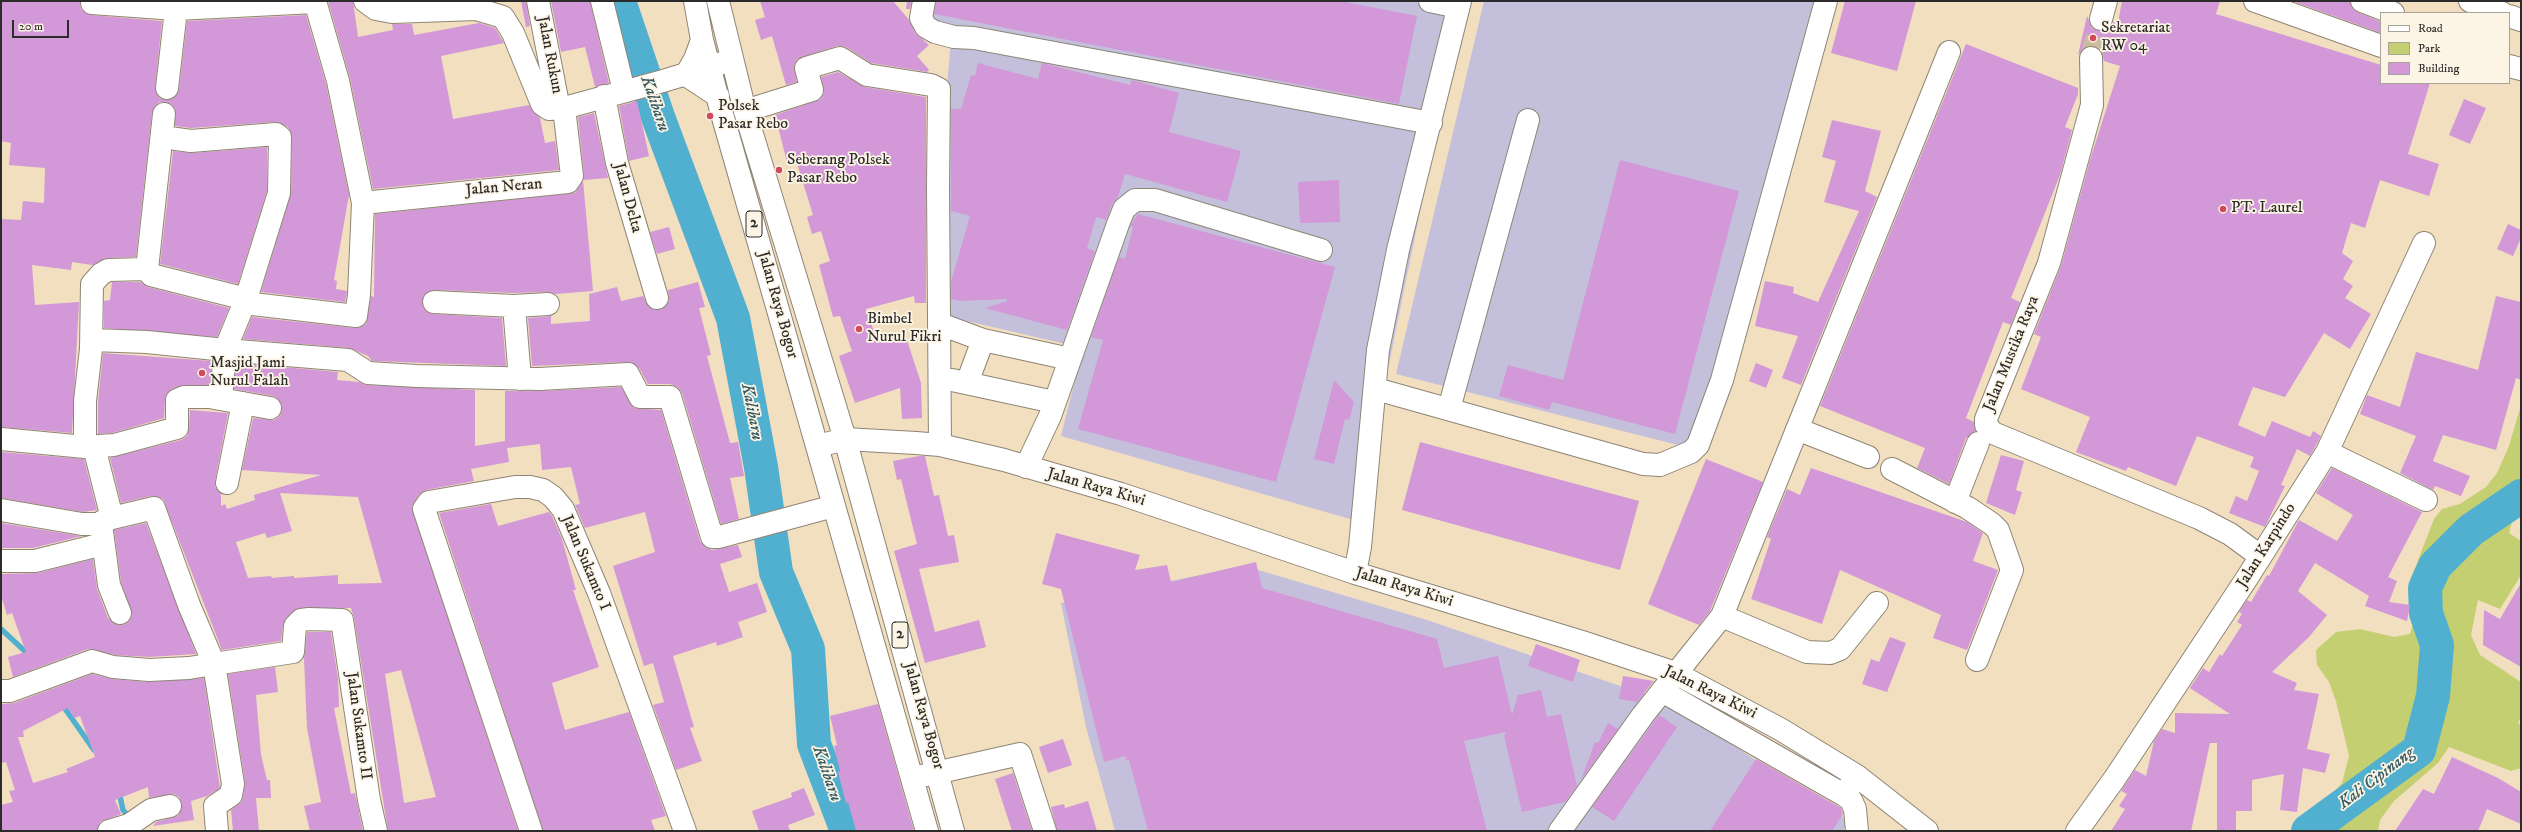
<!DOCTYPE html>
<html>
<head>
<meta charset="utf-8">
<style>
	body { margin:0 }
	#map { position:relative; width:2522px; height:832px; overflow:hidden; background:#f2dfbf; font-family:"IM FELL DW Pica",serif }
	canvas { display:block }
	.frame { position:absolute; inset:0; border:2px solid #2b2b2b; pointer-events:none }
	.legend { position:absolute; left:2380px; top:12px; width:130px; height:72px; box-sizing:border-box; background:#fcf5e5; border:1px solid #a8a49b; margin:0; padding:5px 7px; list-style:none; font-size:12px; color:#2b2b2b }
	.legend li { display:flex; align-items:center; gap:8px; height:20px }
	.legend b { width:20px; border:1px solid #a8a49b }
	.scale { position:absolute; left:12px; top:20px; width:57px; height:18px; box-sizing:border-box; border:2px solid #2b2b2b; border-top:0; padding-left:5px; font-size:12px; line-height:14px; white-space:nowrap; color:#2b2b2b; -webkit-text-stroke:3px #fcf5e5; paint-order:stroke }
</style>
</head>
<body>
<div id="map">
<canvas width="2522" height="832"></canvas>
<div class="frame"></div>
<ul class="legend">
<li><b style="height:5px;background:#fff"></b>Road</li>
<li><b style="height:11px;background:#c3cf70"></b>Park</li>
<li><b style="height:11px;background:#d298d8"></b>Building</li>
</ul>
<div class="scale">20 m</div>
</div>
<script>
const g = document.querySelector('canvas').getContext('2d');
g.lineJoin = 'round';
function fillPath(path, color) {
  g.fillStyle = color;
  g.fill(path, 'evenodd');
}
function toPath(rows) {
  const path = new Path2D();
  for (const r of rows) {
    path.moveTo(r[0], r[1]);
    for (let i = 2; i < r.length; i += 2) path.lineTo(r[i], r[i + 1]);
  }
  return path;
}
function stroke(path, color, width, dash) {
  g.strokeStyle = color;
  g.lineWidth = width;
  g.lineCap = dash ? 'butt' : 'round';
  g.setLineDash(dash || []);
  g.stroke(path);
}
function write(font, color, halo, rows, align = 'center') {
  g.font = font + ' "IM FELL DW Pica",serif';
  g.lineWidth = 3.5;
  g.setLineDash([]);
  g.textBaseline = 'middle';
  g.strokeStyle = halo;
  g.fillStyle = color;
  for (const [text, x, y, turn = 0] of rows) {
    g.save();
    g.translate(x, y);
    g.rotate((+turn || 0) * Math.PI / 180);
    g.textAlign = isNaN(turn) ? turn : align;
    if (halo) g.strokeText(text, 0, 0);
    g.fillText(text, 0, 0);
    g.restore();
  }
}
fillPath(toPath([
	[911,1,1463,1,1357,521,1061,436,1083,348,945,316,938,188,951,40,910,6],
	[1484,1,1821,1,1702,451,1396,374],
	[1245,566,1427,620,1667,702,1849,821,1843,831,1115,831,1086,727,1061,603]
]), '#c4c0db');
fillPath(toPath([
	[2521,405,2521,510,2514,514,2509,533,2521,541,2521,575,2500,609,2478,600,2471,635,2480,655,2521,682,2521,718,2518,722,2521,727,2521,768,2511,771,2449,747,2438,763,2394,801,2380,820,2378,831,2292,831,2320,809,2342,783,2349,756,2336,701,2329,682,2317,665,2316,650,2336,632,2360,629,2394,637,2410,634,2414,620,2413,573,2434,519,2442,509,2460,504,2486,487,2497,473,2509,446]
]), '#c3cf70');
stroke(toPath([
	[1,629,30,656],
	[61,703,94,750],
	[119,792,123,810,130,818]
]), '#51b0d0', 5.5);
stroke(toPath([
	[619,1,658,117,733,318,761,467,776,572,808,649,814,744,847,831],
	[2308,831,2419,750,2433,696,2437,645,2426,613,2425,588,2435,566,2471,530,2521,496]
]), '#51b0d0', 34);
fillPath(toPath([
	[1,1,80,1,81,9,91,15,162,21,155,87,159,98,166,100,172,99,179,90,187,21,306,15,326,84,349,195,334,280,337,281,336,289,347,291,345,302,261,292,291,193,292,137,288,127,275,122,191,128,175,126,175,109,171,104,159,102,152,113,136,257,107,258,92,265,72,262,71,270,32,265,35,305,79,302,72,433,1,427,1,219,21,220,23,201,44,203,45,168,9,165,11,143,1,141],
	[328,1,353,1,358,37,393,30,392,24,412,24,414,35,479,23,495,28,504,43,441,56,453,119,529,105,540,118,545,143,555,141,559,170,373,189,350,78],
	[521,1,526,1,530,26,526,27],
	[551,1,590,1,609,83,595,87,585,47,561,52],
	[760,1,893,1,910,21,915,33,929,45,917,56,929,70,927,72,871,63,846,47,837,46,797,59,794,65,797,82,786,85,772,36,761,40,755,20,765,17],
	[907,1,911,1,910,9,906,9],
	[936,1,1340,1,1417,16,1399,104,934,14],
	[1845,1,1916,1,1897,71,1831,53],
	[2122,1,2220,1,2216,14,2381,65,2381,83,2430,83,2408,154,2439,164,2429,196,2380,180,2365,228,2351,223,2342,253,2353,261,2343,279,2353,286,2345,298,2371,314,2350,349,2324,333,2285,397,2253,387,2238,425,2265,437,2272,421,2310,437,2313,431,2321,436,2310,456,2297,449,2281,485,2285,486,2265,527,2229,513,2236,496,2247,501,2259,471,2250,467,2254,457,2197,436,2176,486,2128,467,2126,471,2076,452,2090,417,2021,389,2041,337,2034,334,2061,266,2090,160,2120,66,2104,61,2102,52,2097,47,2085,47,2078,55,2087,16,2092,28,2104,31,2113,22,2118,23],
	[2292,1,2350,1,2352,8,2357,12,2381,22,2381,33],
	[1966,44,2078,88,2078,94,2065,127,2072,130,2060,175,2011,298,2020,302,2011,325,2003,322,1966,418,1974,422,1976,431,1966,438,1949,484,1917,468,1925,448,1820,406],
	[978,63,1038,79,1042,63,1130,85,1132,80,1179,93,1169,132,1241,151,1227,202,1125,174,1118,197,1112,204,1106,220,1096,217,1087,248,1095,251,1067,330,985,308,1007,301,1007,299,960,301,951,299,951,282,970,216,951,211,951,109,961,109,971,75,975,76],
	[838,72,865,87,926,97,926,303,915,303,914,296,866,309,878,343,905,334,921,383,922,418,902,419,900,388,855,403,839,356,852,351,840,316,833,317,819,265,830,261,821,231,812,234,807,217,813,215,796,160,787,162,775,115,821,99,824,93,821,77],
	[2464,99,2486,108,2470,144,2449,135],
	[637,101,649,156,629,161,619,106],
	[594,113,608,178,583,180,593,291,555,294,547,292,514,293,435,290,423,296,423,307,433,314,502,318,506,366,372,361,368,356,349,348,243,339,252,317,355,328,366,324,371,296,374,297,375,214,575,193,582,183,584,175,578,117],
	[1832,120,1881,131,1865,191,1877,197,1801,385,1782,378,1798,336,1755,326,1765,281,1794,287,1793,293,1818,302,1859,211,1824,202,1836,161,1822,157],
	[267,147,267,191,238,284,160,264,173,151,192,153],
	[1620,160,1739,191,1675,434,1552,402,1549,410,1499,396,1508,365,1563,380],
	[1339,180,1340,222,1300,223,1298,182],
	[1138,214,1335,267,1276,482,1078,429,1103,340,1091,337,1119,257,1125,259,1133,227,1130,226],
	[2508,224,2521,230,2521,238,2513,256,2497,249],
	[669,227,675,249,657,254,650,232],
	[112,282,140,282,148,287,229,308,217,337,104,328,104,301,110,300],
	[698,282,705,307,699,308,711,355,707,356,730,443,738,442,744,476,730,478,739,519,721,524,682,393,678,387,670,384,648,384,639,368,628,362,532,366,528,318,551,316,551,324,590,321,589,294,617,287,621,301,643,296,649,307,660,310,669,301,668,290],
	[2496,296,2521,302,2521,380,2516,378,2496,450,2443,435,2433,461,2470,476,2461,496,2435,486,2433,490,2400,473,2416,436,2360,414,2367,395,2400,407,2416,352,2478,370],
	[103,353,212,361,210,385,184,385,172,389,167,393,165,400,164,418,112,433,98,434,98,402],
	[236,363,338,372,337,380,359,382,367,385,475,390,475,446,505,441,505,391,541,391,621,387,634,408,661,410,700,541,705,547,712,550,738,545,742,557,720,564,729,592,757,583,767,612,738,622,743,637,717,646,716,642,673,656,694,727,690,728,702,761,676,770,653,705,664,702,653,663,644,666,613,566,655,552,645,512,585,528,575,505,580,504,571,467,542,470,540,444,507,448,509,462,471,469,474,481,426,490,419,495,412,507,518,831,388,831,354,618,351,608,299,608,286,618,283,625,281,641,222,650,163,499,151,496,121,503,110,458,181,440,187,436,189,428,190,410,228,413,215,481,215,487,221,493,221,506,225,504,227,509,255,500,254,495,321,475,242,470,253,418,274,420,280,416,282,410,278,399,273,396,234,389],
	[280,493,358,497,382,583,338,584,338,575,294,578,294,576,272,578,271,576,248,578,236,542,265,533,267,538,292,531],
	[401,670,436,797,404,803,385,674],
	[1756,363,1773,370,1766,388,1749,381],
	[1334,380,1354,402,1349,420,1345,419,1334,464,1314,459],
	[1420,442,1639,501,1620,570,1402,510],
	[1,452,84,459,97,510,83,512,1,498],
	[2001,455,2024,461,2016,490,2022,492,2015,515,1986,503],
	[919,456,925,456,934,496,939,495,948,536,954,535,959,562,919,569,935,632,979,620,986,647,925,663,894,551,917,544,901,479,897,480,893,461],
	[1706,459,1763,482,1710,611,1699,625,1648,604],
	[1811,468,1967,522,1983,533,1973,561,1998,570,1967,650,1933,638,1941,615,1840,570,1822,624,1751,599,1771,539,1767,537,1787,489,1800,495],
	[2332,468,2422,512,2388,577,2397,581,2389,602,2410,605,2407,621,2365,606,2369,596,2315,563,2298,591,2327,615,2309,637,2272,672,2297,683,2294,690,2319,694,2307,749,2330,754,2325,773,2303,768,2297,812,2280,810,2284,774,2252,780,2252,811,2236,811,2236,830,2217,830,2217,743,2210,743,2191,831,2111,831,2125,809,2119,806,2127,794,2121,791,2135,770,2146,776,2154,741,2162,729,2175,733,2175,713,2230,714,2190,688,2203,668,2209,672,2220,654,2222,656,2242,625,2237,622,2242,614,2239,612,2247,600,2251,602,2267,575,2269,576,2299,520,2337,541,2353,515,2316,493],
	[491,504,498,526,549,512,552,516,562,539,576,590,573,590,599,667,552,683,565,730,629,712,666,816,651,820,655,831,543,831,439,513],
	[1,523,80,536,82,536,33,548,1,548],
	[146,523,196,654,149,657,115,655,88,649,13,677,8,657,26,652,12,613,7,615,1,595,1,574,38,573,93,559,97,589,108,618,113,623,124,625,130,620,132,614,121,582,114,530],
	[1056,533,1140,555,1135,570,1167,565,1171,582,1256,562,1262,588,1437,639,1444,668,1498,656,1512,715,1518,695,1541,690,1547,717,1561,714,1577,786,1565,802,1522,812,1504,736,1506,732,1464,741,1487,831,1148,831,1129,760,1126,760,1125,756,1104,762,1061,589,1042,584],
	[2521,583,2521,667,2483,645,2484,610,2500,619],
	[307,632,331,632,338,679,339,707,334,708,351,794,355,793,363,831,310,831,304,806,321,802,307,728,304,658],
	[1890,637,1906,643,1887,692,1862,684,1871,659,1879,662],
	[1536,644,1580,660,1573,682,1528,666],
	[275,667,278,692,256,695,261,755,267,780,270,780,271,798,256,798,259,831,233,831,231,810,242,802,245,782,228,674],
	[92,674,112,679,148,682,204,678,220,788,207,796,191,801,194,820,153,826,156,822,178,816,182,804,179,797,174,794,149,798,148,787,115,800,121,814,100,822,97,831,1,831,1,805,13,802,9,791,15,790,6,762,1,763,1,704,14,703],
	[68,708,74,718,80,716,95,757,66,769,68,772,33,783,18,737,24,737,23,731],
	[1623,676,1654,681,1653,682,1637,702,1619,699],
	[878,704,914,831,856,831,848,802,846,803,838,772,840,771,834,746,837,745,830,716],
	[1659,715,1677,727,1614,821,1592,807],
	[1608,723,1618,729,1581,780,1595,742,1598,743],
	[1063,739,1072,765,1048,773,1039,747],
	[2452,757,2498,778,2521,792,2521,824,2487,809,2478,831,2395,831,2423,789,2434,794],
	[1756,759,1841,808,1843,814,1832,831,1710,831],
	[1013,773,1032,831,1012,831,995,779],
	[804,788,815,815,788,825,790,831,759,831,752,811,792,797,791,793],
	[1088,801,1097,831,1057,831,1051,807,1064,804,1065,808]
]), '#d298d8');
stroke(toPath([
	[2091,58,2101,19]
]), '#cabba1', 22, [22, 11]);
const minor = toPath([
	[365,1,376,9,392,12,476,9,503,17,513,33,542,104,549,109,564,108,663,81,732,60],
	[538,1,559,109],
	[602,1,624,91],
	[924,1,921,18,926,27,935,32,954,37,974,38,1431,123],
	[1430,1,1458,7],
	[2255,1,2381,46],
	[2362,1,2393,13],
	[2470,1,2502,13],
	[92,3,176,9,315,2],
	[2509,16,2521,20],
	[2101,19,2106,1],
	[2091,58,2092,105,2049,263,1986,419,1986,425,1993,433,2199,518,2230,534,2260,556],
	[2509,66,2521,69],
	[167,88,177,1],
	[604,96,617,163,657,298],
	[745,111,812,90,806,68,840,58,867,75,931,85,939,89,938,188,940,445],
	[164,114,147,269,151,275,246,299,225,350,348,360,368,373,417,376,540,379,628,374,640,397,670,397,712,537,719,537,834,506],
	[162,137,191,141,276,134,280,137,279,193,246,299],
	[363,203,568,182,572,176,564,108],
	[434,302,514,306,548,304],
	[244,303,356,316,359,295,363,203,338,81,315,1],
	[514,306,520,379],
	[940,324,983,340],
	[92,340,147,342,225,350,221,399],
	[952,380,1054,402],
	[967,383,983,340,1070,359],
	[1376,389,1643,464,1660,465,1691,452,1698,445,1722,380,1826,1],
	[1449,409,1528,120],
	[1797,429,1868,457],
	[1,439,85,447,114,445,177,428,177,400,184,397,209,397,270,408],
	[818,446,845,439,916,443,940,445,1004,460,1121,494,1355,573,1582,642,1675,673,1780,729,1857,776,1927,831],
	[85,447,85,401,91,349,92,284,101,274,108,270,147,269],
	[94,447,112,518,103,521,101,524,109,585,120,613],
	[2327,452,2426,500],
	[1026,467,1050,416,1118,224,1124,209,1135,200,1155,200,1321,250],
	[1892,469,1968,508,1992,524,1998,530,2012,570,1977,660],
	[227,483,243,403],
	[1955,502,1978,443],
	[1,510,82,524,101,524],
	[1,561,35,561,103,544],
	[1355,573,1360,547,1378,350,1398,250,1460,1],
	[1722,616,1807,652,1830,653,1840,649,1877,603],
	[1,691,10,691,92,661,113,667,149,670,189,668,214,664,189,605,154,508,112,518],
	[1662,691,1844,795],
	[913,778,1020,754,1045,831],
	[1852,783,1844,795,1851,800,1855,809,1857,831],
	[109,831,129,825,151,810,170,806],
	[217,831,215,806,231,795,233,784,214,664,293,652,295,626,301,620,309,619,342,620,369,800,376,831],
	[531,831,424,509,429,502,515,487,530,487,543,490,553,497,563,509,599,593,685,831],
	[1560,831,1643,715,1722,616,1949,52],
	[2077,831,2115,778,2247,578,2327,452,2424,243]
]);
const highway = toPath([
	[695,1,702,40,722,114,927,831],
	[718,1,745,111,845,439,953,831],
	[702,40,695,59,686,75,718,96]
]);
stroke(minor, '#8e8575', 24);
stroke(highway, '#8e8575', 24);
stroke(minor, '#fff', 22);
stroke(highway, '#fff', 22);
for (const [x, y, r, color] of [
	[2093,38,4,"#d1495b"],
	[710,116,4,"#d1495b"],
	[779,170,4,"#d1495b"],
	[2223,209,4,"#d1495b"],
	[859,329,4,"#d1495b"],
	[202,373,4,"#d1495b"]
]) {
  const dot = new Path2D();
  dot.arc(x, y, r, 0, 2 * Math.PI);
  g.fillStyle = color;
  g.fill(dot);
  stroke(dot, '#fcf5e5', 1.5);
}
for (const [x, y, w] of [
	[754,224,16],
	[900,635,16]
]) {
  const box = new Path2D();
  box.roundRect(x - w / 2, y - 13, w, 26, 3);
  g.fillStyle = '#fcf5e5';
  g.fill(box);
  stroke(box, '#2b2b2b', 1);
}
write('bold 15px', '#2b2b2b', null, [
	["2",754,224],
	["2",900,635]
]);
write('16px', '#2b2b2b', '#fcf5e5', [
	["Sekretariat",2101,29],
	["RW 04",2101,47],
	["Polsek",718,107],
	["Pasar Rebo",718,125],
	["Seberang Polsek",787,161],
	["Pasar Rebo",787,179],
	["PT. Laurel",2231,209],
	["Bimbel",867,320],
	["Nurul Fikri",867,338],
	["Masjid Jami",210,364],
	["Nurul Falah",210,382]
], 'left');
write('16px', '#2b2b2b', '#fcf5e5', [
	["Jalan Rukun",549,55,79],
	["Jalan Neran",504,188,-5],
	["Jalan Delta",627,198,75],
	["Jalan Raya Bogor",777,305,74],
	["Jalan Mustika Raya",2012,354,-68],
	["Jalan Raya Kiwi",1096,488,16],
	["Jalan Karpindo",2267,546,-58],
	["Jalan Sukamto I",585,563,67],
	["Jalan Raya Kiwi",1404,588,17],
	["Jalan Raya Kiwi",1710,693,26],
	["Jalan Raya Bogor",923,716,74],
	["Jalan Sukamto II",358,726,82]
]);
write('italic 17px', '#385a65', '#fcf5e5', [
	["Kalibaru",654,104,71],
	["Kalibaru",751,412,79],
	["Kalibaru",826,774,71],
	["Kali Cipinang",2377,779,-37]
]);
</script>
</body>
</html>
